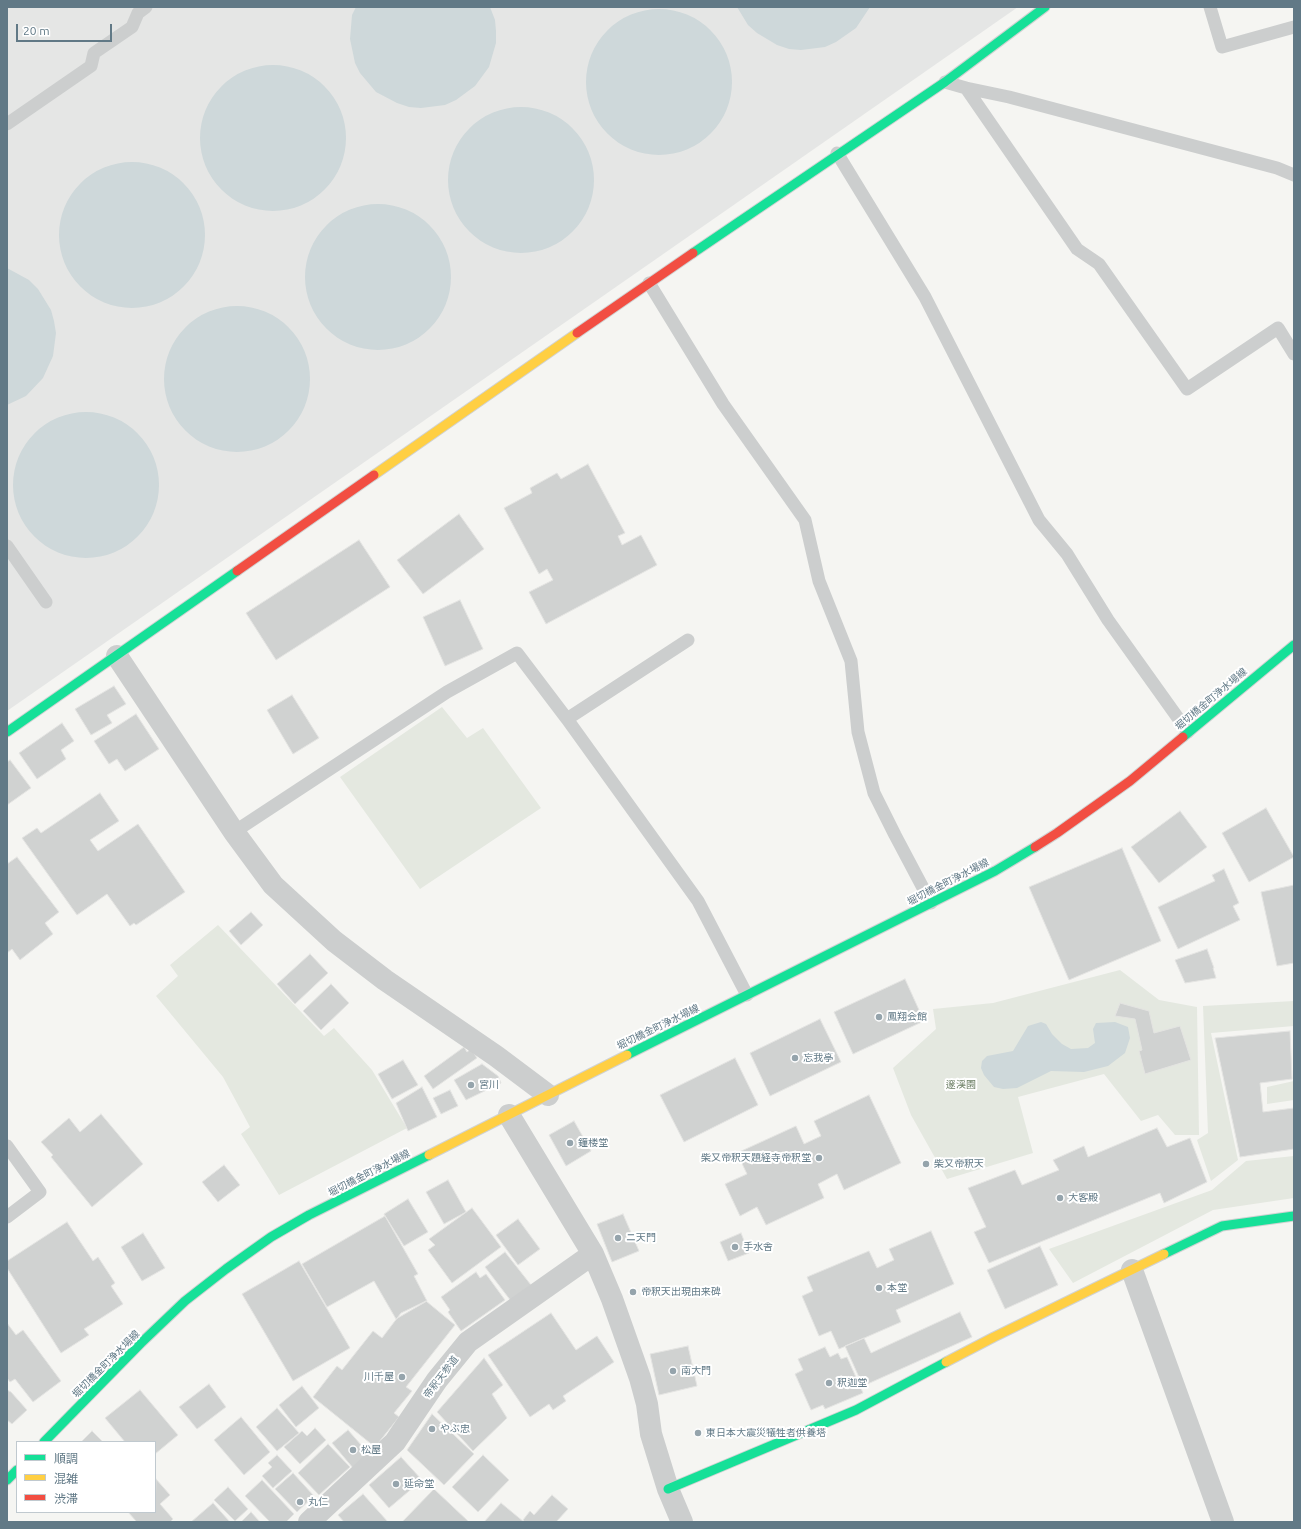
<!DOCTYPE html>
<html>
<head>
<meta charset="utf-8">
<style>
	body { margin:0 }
	#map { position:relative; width:1301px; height:1529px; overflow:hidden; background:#f5f5f2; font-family:Ubuntu,"Noto Sans JP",sans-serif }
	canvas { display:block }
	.frame { position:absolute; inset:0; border:8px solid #617986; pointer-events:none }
	.legend { position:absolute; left:16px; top:1441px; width:140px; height:72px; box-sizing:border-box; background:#fff; border:1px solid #c0c9cf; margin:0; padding:5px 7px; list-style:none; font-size:12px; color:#617986 }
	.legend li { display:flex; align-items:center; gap:8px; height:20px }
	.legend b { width:20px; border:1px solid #c0c9cf }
	.scale { position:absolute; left:16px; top:24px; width:96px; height:18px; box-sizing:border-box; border:2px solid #617986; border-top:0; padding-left:5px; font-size:12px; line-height:14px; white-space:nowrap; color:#617986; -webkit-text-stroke:3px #fff; paint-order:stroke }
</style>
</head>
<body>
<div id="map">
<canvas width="1301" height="1529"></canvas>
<div class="frame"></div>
<ul class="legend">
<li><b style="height:5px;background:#16e098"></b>順調</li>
<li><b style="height:5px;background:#ffcf43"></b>混雑</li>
<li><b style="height:5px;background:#f24e42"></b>渋滞</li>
</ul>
<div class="scale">20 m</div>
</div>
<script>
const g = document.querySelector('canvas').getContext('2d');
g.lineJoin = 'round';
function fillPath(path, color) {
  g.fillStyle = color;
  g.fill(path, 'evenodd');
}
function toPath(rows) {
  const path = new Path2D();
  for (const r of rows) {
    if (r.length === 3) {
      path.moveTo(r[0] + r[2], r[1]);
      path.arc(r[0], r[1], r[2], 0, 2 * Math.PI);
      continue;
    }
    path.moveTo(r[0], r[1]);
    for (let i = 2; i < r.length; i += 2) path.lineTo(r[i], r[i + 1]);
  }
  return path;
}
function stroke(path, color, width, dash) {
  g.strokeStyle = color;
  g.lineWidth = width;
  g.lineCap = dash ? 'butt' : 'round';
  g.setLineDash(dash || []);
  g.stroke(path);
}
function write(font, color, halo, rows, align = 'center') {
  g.font = font + ' Ubuntu,"Noto Sans JP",sans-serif';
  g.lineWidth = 4;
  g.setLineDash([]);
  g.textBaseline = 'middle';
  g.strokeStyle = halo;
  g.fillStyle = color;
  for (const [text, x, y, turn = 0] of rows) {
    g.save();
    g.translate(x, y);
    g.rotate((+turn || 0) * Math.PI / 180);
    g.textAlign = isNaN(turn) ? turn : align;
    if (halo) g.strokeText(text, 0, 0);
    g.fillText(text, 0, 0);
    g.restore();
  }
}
fillPath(toPath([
	[7,7,1018,7,7,711]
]), '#e5e6e5');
fillPath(toPath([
	[442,707,467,738,483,728,541,808,420,889,340,777],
	[218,925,324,1036,334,1028,372,1070,407,1128,279,1195,241,1134,250,1127,223,1077,156,996,178,976,170,965],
	[1120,970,1159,1000,1197,1007,1199,1135,1175,1135,1158,1115,1141,1121,1104,1074,1018,1097,1033,1153,947,1179,911,1115,893,1068,936,1029,933,1009,993,1003],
	[1294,1001,1294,1026,1211,1033,1238,1160,1211,1181,1197,1140,1208,1133,1203,1006],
	[1294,1081,1294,1100,1267,1104,1267,1087],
	[1294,1156,1294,1198,1213,1210,1073,1283,1049,1249,1212,1190,1246,1161]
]), '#e4e8e0');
fillPath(toPath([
	[356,7,490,7,495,20,496,31,496,43,489,67,475,86,456,100,445,105,421,108,409,107,397,103,376,92,360,73,355,63,350,39,352,15],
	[737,7,870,7,856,28,836,42,825,47,801,50,789,49,777,45,757,33,748,25],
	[659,82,73],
	[273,138,73],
	[521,180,73],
	[132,235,73],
	[378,277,73],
	[7,268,29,280,38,289,51,310,54,321,56,333,53,356,43,378,26,396,7,405],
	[237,379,73],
	[86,485,73],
	[1041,1022,1046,1024,1052,1034,1062,1044,1071,1049,1088,1048,1095,1043,1093,1029,1096,1023,1115,1022,1128,1027,1130,1038,1125,1053,1108,1066,1084,1072,1051,1071,1017,1088,1003,1089,994,1087,984,1075,981,1068,982,1061,987,1056,1013,1051,1028,1026]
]), '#ced8da');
const building = toPath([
	[588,464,625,533,618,536,622,545,641,535,657,565,546,624,529,592,553,580,547,569,539,574,504,508,532,493,530,488,557,473,561,479,588,464],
	[459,514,484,549,423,594,397,560,459,514],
	[359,540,390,587,276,660,246,613,359,540],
	[460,600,483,649,445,666,423,617,460,600],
	[114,686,126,704,107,715,112,723,91,735,75,709,114,686],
	[292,695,319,738,293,754,267,710,292,695],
	[136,714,159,749,125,771,117,759,109,764,94,741,136,714],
	[62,723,74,741,61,750,66,759,37,779,19,753,62,723],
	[10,760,31,788,7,805,7,762,10,760],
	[100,793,119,821,90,840,98,851,138,824,185,892,136,925,134,923,130,926,107,894,77,915,22,838,37,828,41,833,100,793],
	[1266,808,1294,857,1249,882,1222,833,1266,808],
	[1180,811,1207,847,1159,883,1131,847,1180,811],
	[1122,848,1161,941,1069,980,1029,887,1122,848],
	[17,857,59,912,45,923,53,934,20,960,12,949,7,953,7,864,17,857],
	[1224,869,1239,903,1233,906,1240,920,1178,949,1158,907,1215,881,1212,875,1224,869],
	[1294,885,1294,963,1277,966,1261,892,1294,885],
	[251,912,263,925,241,945,229,931,251,912],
	[1207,949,1214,968,1213,968,1216,978,1185,983,1175,960,1207,949],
	[310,954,328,973,295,1004,277,984,310,954],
	[905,979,924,1021,853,1054,834,1012,905,979],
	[331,984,349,1003,321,1030,303,1011,331,984],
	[1120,1003,1149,1011,1154,1033,1180,1026,1191,1060,1145,1074,1139,1051,1142,1050,1135,1019,1115,1016,1120,1003],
	[820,1019,841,1062,770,1096,750,1053,820,1019],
	[1290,1031,1292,1079,1260,1083,1263,1112,1294,1108,1294,1149,1240,1157,1215,1038,1290,1031],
	[464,1047,467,1052,471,1049,477,1058,433,1089,424,1076,464,1047],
	[735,1058,758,1105,684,1142,660,1095,735,1058],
	[403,1060,418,1085,392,1099,378,1074,403,1060],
	[482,1064,498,1076,501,1083,466,1100,454,1080,482,1064],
	[422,1087,437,1117,408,1131,396,1103,422,1087],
	[450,1090,458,1106,441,1114,433,1098,450,1090],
	[869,1095,901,1163,844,1190,837,1174,818,1184,824,1198,766,1225,757,1207,740,1216,725,1184,747,1174,737,1153,796,1126,804,1144,821,1136,814,1121,869,1095],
	[101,1114,143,1164,92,1207,51,1157,53,1155,41,1142,69,1118,80,1132,101,1114],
	[574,1121,591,1151,566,1166,549,1135,574,1121],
	[1157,1128,1167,1147,1190,1138,1207,1182,1164,1203,1160,1193,989,1263,974,1232,986,1227,968,1188,1015,1170,1022,1185,1059,1170,1053,1160,1084,1146,1088,1157,1157,1128],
	[224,1165,240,1185,218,1202,202,1182,224,1165],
	[448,1180,466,1212,444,1224,426,1192,448,1180],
	[408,1199,428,1232,404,1246,384,1214,408,1199],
	[472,1208,501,1247,452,1283,428,1250,435,1245,429,1239,472,1208],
	[623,1214,639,1251,612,1262,597,1224,623,1214],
	[385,1216,418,1274,414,1276,427,1301,396,1319,374,1281,327,1307,302,1264,385,1216],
	[518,1219,540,1249,518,1265,496,1235,518,1219],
	[67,1222,93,1261,98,1257,115,1283,111,1286,123,1304,84,1329,89,1335,61,1353,7,1268,7,1261,67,1222],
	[931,1231,954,1284,896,1310,901,1322,839,1349,831,1331,819,1336,802,1296,813,1291,807,1277,869,1251,877,1268,894,1260,889,1249,931,1231],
	[143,1233,165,1268,142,1281,121,1247,143,1233],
	[741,1233,749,1253,728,1261,720,1242,741,1233],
	[1040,1246,1058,1285,1005,1309,987,1270,1040,1246],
	[505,1252,531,1285,511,1301,485,1267,505,1252],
	[299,1261,350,1348,293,1381,242,1294,299,1261],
	[476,1272,480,1278,486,1274,505,1300,461,1331,448,1312,450,1310,441,1297,476,1272],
	[426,1301,455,1325,406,1387,412,1391,394,1413,399,1417,375,1447,313,1397,337,1366,342,1370,373,1331,382,1338,401,1313,426,1301],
	[960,1312,972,1337,863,1386,845,1346,864,1338,871,1353,960,1312],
	[551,1313,576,1350,597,1336,614,1362,563,1396,566,1401,553,1410,549,1404,530,1417,488,1355,551,1313],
	[7,1323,16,1335,23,1330,61,1381,33,1402,15,1379,10,1382,7,1378,7,1323],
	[688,1346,697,1386,659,1395,650,1354,688,1346],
	[825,1347,830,1357,838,1353,841,1359,847,1357,863,1393,825,1409,823,1405,811,1410,795,1374,803,1370,798,1359,825,1347],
	[484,1358,503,1385,492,1394,507,1418,473,1451,437,1412,484,1358],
	[209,1384,226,1407,197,1429,179,1407,209,1384],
	[302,1386,319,1408,296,1427,279,1405,302,1386],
	[7,1390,11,1392,27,1410,12,1424,7,1420,7,1390],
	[140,1390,178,1435,155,1454,155,1442,125,1442,105,1418,140,1390],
	[277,1408,299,1433,277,1451,256,1427,277,1408],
	[432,1414,474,1454,444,1485,407,1450,432,1414],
	[241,1417,270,1452,244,1475,214,1440,241,1417],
	[315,1428,326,1440,300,1464,284,1447,302,1431,307,1436,315,1428],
	[348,1430,369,1454,353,1468,332,1443,348,1430],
	[92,1431,103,1442,81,1442,92,1431],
	[328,1444,350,1467,319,1495,298,1473,328,1444],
	[277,1455,292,1471,273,1488,262,1476,272,1467,268,1463,277,1455],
	[483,1455,509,1480,478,1512,452,1487,483,1455],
	[401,1457,422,1480,389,1508,369,1485,401,1457],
	[293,1473,314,1496,297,1512,275,1489,293,1473],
	[156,1479,170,1495,160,1504,173,1519,170,1522,134,1522,136,1521,128,1512,155,1512,156,1479],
	[262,1480,294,1514,286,1522,270,1522,245,1496,262,1480],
	[228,1487,248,1509,235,1521,214,1500,228,1487],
	[434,1489,469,1522,402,1522,434,1489],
	[363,1494,388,1522,344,1522,338,1515,363,1494],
	[552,1495,568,1509,556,1522,525,1522,523,1520,530,1511,534,1515,552,1495],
	[213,1503,230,1522,191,1522,213,1503],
	[501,1503,524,1522,484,1522,501,1503],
	[251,1512,260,1522,241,1522,251,1512]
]);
fillPath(building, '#d0d2d1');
stroke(building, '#e4e4e2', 1);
const fast = toPath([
	[693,253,945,82,1045,7],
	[7,732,237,571],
	[1183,737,1294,645],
	[627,1055,995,871,1035,847],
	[1164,1254,1222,1226,1294,1216],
	[44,1442,141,1343,185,1301,226,1269,271,1237,309,1215,429,1155],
	[7,1480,17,1470],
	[668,1489,856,1410,946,1362]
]);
const slow = toPath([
	[374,475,577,333],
	[429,1155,627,1055],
	[946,1362,994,1337,1164,1254]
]);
const jam = toPath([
	[577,333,693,253],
	[237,571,374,475],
	[1035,847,1057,833,1130,781,1183,737]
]);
stroke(fast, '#d0d2d2', 11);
stroke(slow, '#d0d2d2', 11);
stroke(jam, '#d0d2d2', 11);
stroke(toPath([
	[1210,7,1222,47,1294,27],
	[945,82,966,88,1077,249,1099,264,1187,389,1278,328,1294,354],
	[966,88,1009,97,1277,168,1294,175],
	[7,124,91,66,94,53,132,27,138,13,146,7],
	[837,153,925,297,1039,520,1067,554,1108,620,1188,732],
	[649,283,723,404,805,520,819,581,851,661,858,732,874,793,895,835,931,903],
	[7,546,46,602],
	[567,719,688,640],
	[234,832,447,692,517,653,567,719,698,901,747,995],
	[7,1146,40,1192,7,1217]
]), '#cccece', 13);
stroke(toPath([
	[117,656,234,832,273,885,334,941,385,980,496,1056,548,1095],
	[509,1115,593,1254,612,1299,640,1378,647,1404,651,1434,668,1489,682,1522],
	[1132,1270,1223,1522],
	[309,1522,395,1442,437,1380,468,1342,593,1254]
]), '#cccece', 22);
stroke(fast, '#16e098', 9);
stroke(slow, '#ffcf43', 9);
stroke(jam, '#f24e42', 9);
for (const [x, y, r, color] of [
	[879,1017,4,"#95a4ac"],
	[795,1058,4,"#95a4ac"],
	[471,1085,4,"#95a4ac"],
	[570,1143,4,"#95a4ac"],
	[819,1158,4,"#95a4ac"],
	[926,1164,4,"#95a4ac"],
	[1060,1198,4,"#95a4ac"],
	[618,1238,4,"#95a4ac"],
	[735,1247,4,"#95a4ac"],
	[879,1288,4,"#95a4ac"],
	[633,1292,4,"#95a4ac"],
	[673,1371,4,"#95a4ac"],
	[402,1377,4,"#95a4ac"],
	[829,1383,4,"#95a4ac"],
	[432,1429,4,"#95a4ac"],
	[698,1433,4,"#95a4ac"],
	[353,1450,4,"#95a4ac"],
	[396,1484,4,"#95a4ac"],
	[300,1502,4,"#95a4ac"]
]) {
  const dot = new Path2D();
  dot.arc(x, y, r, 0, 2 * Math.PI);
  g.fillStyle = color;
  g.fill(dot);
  stroke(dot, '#fff', 1.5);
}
write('10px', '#617986', '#fff', [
	["堀切橋金町浄水場線",1211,699,-40],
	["堀切橋金町浄水場線",948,882,-27],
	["堀切橋金町浄水場線",658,1027,-26],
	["堀切橋金町浄水場線",369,1173,-27],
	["堀切橋金町浄水場線",106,1364,-45],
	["帝釈天参道",441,1377,-53]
]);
write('10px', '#617986', '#fff', [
	["鳳翔会館",887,1017],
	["忘我亭",803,1058],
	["宮川",479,1085],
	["鐘楼堂",578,1143],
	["柴又帝釈天題経寺帝釈堂",811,1158,"right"],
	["柴又帝釈天",934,1164],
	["大客殿",1068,1198],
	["ニ天門",626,1238],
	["手水舎",743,1247],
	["本堂",887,1288],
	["帝釈天出現由来碑",641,1292],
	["南大門",681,1371],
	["川千屋",394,1377,"right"],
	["釈迦堂",837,1383],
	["やぶ忠",440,1429],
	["東日本大震災犠牲者供養塔",706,1433],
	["松屋",361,1450],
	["延命堂",404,1484],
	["丸仁",308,1502]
], 'left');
write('10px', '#697c61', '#fff', [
	["邃渓園",961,1085]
]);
</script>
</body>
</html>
